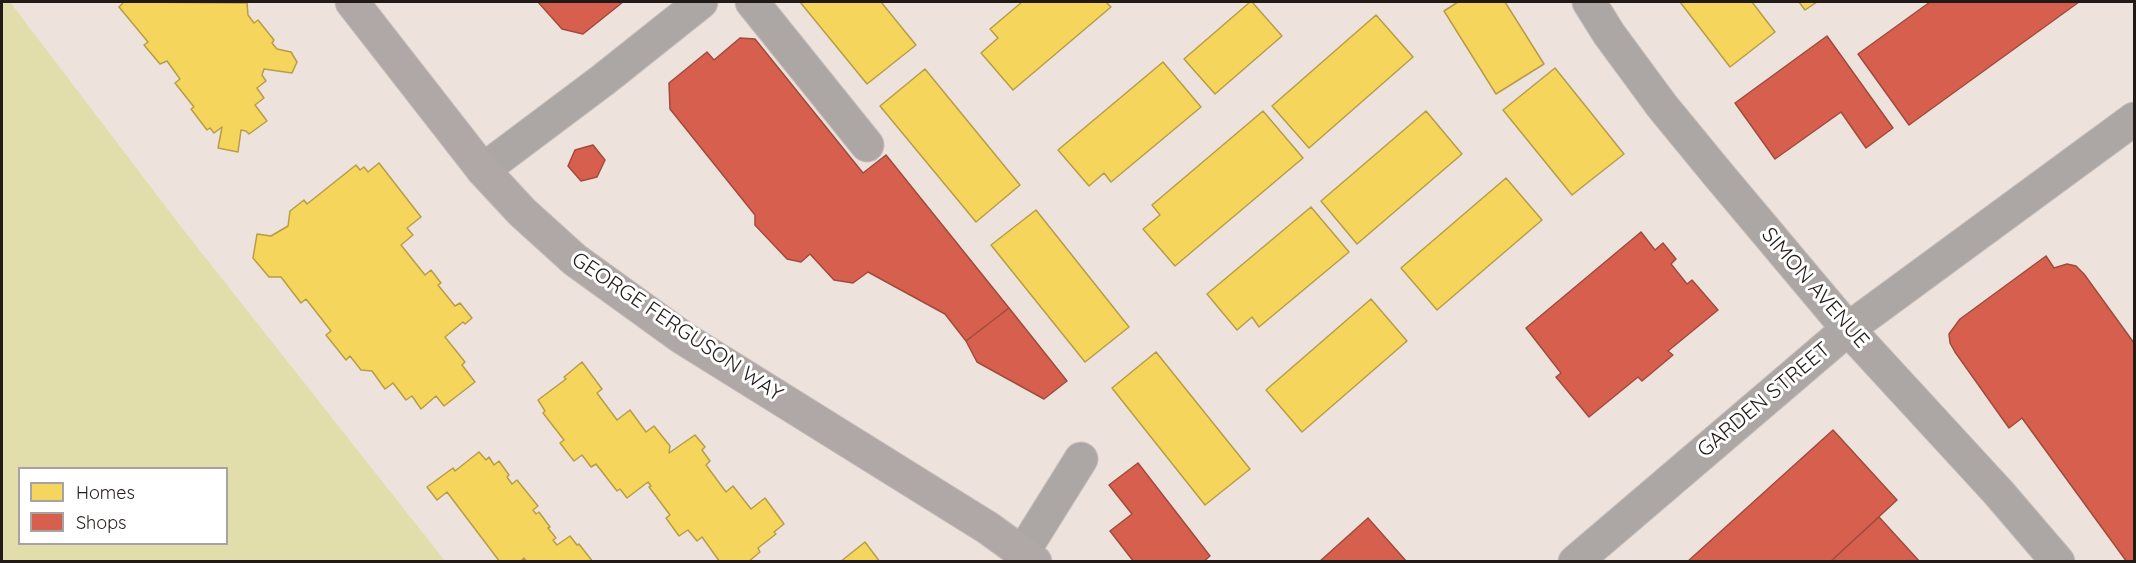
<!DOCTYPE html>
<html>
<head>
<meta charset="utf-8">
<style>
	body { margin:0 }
	#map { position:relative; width:2136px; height:563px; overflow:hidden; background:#eee2dd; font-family:Quicksand,sans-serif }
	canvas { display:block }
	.frame { position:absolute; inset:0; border:3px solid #211a17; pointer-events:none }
	.legend { position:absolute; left:18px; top:467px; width:210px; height:78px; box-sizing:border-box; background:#fff; border:2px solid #a6a3a2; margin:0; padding:8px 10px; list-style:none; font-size:18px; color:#211a17 }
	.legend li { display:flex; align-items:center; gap:12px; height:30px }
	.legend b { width:30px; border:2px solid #a6a3a2 }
</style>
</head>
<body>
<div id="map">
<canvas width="2136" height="563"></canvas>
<div class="frame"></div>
<ul class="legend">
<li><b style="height:16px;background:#f6d55c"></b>Homes</li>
<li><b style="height:16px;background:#d6604d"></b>Shops</li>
</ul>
</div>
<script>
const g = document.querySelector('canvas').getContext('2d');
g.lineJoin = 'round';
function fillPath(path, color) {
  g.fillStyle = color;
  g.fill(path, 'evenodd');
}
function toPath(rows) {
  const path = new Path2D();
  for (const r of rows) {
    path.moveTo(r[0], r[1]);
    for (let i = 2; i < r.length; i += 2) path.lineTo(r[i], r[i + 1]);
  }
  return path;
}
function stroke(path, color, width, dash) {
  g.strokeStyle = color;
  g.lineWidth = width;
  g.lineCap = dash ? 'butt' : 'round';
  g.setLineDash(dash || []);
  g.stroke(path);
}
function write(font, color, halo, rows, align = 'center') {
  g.font = font + ' Quicksand,sans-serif';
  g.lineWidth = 6;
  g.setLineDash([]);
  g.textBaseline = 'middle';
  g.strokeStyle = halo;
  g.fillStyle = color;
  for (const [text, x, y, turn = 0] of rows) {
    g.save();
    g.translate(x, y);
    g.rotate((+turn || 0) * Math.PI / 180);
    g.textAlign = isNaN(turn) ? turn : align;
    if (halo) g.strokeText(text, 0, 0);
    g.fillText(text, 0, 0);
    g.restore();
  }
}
fillPath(toPath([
	[2,2,10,2,182,228,445,561,2,561],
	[20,468,226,468,226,544,20,544]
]), '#e1deac');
const homes = toPath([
	[122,2,247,3,248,15,254,23,258,20,274,40,272,43,277,49,291,52,297,62,292,73,264,69,262,75,266,81,257,88,264,98,255,105,267,121,249,134,246,131,241,130,238,152,218,148,222,127,214,133,210,128,207,130,191,109,194,107,175,83,180,79,167,61,160,64,144,45,148,42,119,7,123,3,122,2],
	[800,2,881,2,916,45,867,84,800,2],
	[1022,2,1106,2,1111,7,1013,90,981,53,998,38,990,29,1022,2],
	[1250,2,1252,2,1282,36,1215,94,1184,59,1250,2],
	[1458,2,1505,2,1544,64,1496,94,1444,11,1458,2],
	[1680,2,1752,2,1775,32,1730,67,1680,2],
	[1799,2,1817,2,1805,10,1799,2],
	[1376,15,1413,57,1309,148,1272,106,1376,15],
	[1163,62,1201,107,1111,182,1104,173,1089,186,1058,150,1163,62],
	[1555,68,1624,154,1572,195,1503,110,1555,68],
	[925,69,1020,185,976,222,880,106,925,69],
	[1263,111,1303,158,1175,266,1143,229,1160,215,1152,205,1263,111],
	[1426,111,1462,154,1357,244,1321,201,1426,111],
	[379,163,421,217,407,228,413,235,401,245,425,275,431,270,441,283,438,285,455,306,460,303,472,318,465,324,463,322,445,337,465,362,462,365,475,382,444,406,436,396,421,409,412,396,406,400,393,383,385,389,372,371,361,370,350,356,346,360,326,335,331,331,306,299,301,303,281,277,269,277,253,258,257,234,271,236,288,226,290,211,304,200,307,204,356,165,360,170,364,167,368,172,379,163],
	[1506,178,1542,220,1437,310,1401,268,1506,178],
	[1311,207,1349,252,1259,327,1252,317,1237,330,1207,294,1311,207],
	[1036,210,1129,327,1085,362,991,245,1036,210],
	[1371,299,1407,341,1302,432,1266,390,1371,299],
	[1156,352,1250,469,1205,505,1112,388,1156,352],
	[582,362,602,389,597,393,617,420,630,410,646,432,654,426,670,446,669,453,695,435,705,447,702,450,710,461,706,465,726,492,733,486,751,509,765,498,784,524,774,532,776,534,758,548,760,552,748,562,720,562,702,537,697,541,688,530,679,536,666,518,670,515,649,487,651,486,648,482,627,498,620,489,617,491,596,464,591,467,582,455,574,461,560,443,564,440,543,413,545,411,538,400,566,379,564,377,582,362],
	[479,452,486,460,489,457,494,465,499,461,509,475,507,477,512,484,517,480,538,506,533,510,536,514,539,512,550,527,548,528,556,538,553,540,557,545,570,536,577,545,579,544,593,562,527,562,524,558,520,562,500,562,447,492,437,500,427,487,453,468,455,471,479,452],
	[865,542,880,562,840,562,865,542]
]);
fillPath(homes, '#f6d55c');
stroke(homes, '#b69d47', 1.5);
const shops = toPath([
	[538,2,623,2,583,34,562,29,538,2],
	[1930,2,2079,2,1909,125,1858,54,1930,2],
	[1827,36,1893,128,1866,148,1841,112,1775,159,1735,103,1827,36],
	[740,38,755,39,863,173,886,155,1009,308,966,341,945,314,868,272,853,283,834,280,810,254,801,262,787,259,755,225,755,215,670,109,669,83,707,52,714,60,740,38],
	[593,145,605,160,597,177,581,181,568,166,575,150,593,145],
	[1641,232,1655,250,1663,243,1676,259,1671,264,1687,284,1692,280,1718,310,1668,351,1673,355,1642,381,1638,377,1589,417,1556,377,1561,373,1526,328,1641,232],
	[2046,256,2054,268,2067,264,2076,266,2084,274,2134,343,2134,562,2127,562,2022,418,2009,428,1955,352,1950,343,1949,334,1960,319,2046,256],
	[1009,308,1067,381,1044,399,977,362,966,341,1009,308],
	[1833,430,1897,500,1830,562,1687,562,1833,430],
	[1138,463,1210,556,1203,562,1134,562,1110,531,1132,514,1109,485,1138,463],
	[1879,517,1920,562,1830,562,1879,517],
	[1368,518,1407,562,1319,562,1368,518]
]);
fillPath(shops, '#d6604d');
stroke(shops, '#a04b3d', 1.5);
const minor = toPath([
	[752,2,867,145],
	[1589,2,1609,34,1662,106,1717,173,1848,329,1998,492,2058,562],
	[483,170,603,80,701,2],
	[1023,552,1081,459],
	[1575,562,1848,329,2134,119]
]);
const major = toPath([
	[352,2,483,170,522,212,575,260,683,338,988,528,1035,562]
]);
stroke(minor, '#c7bfbb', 35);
stroke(major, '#c7bfbb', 35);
stroke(minor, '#aca6a4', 33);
stroke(major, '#b0a8a6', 33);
write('21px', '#211a17', '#fff', [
	["SIMON AVENUE",1815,288,49],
	["GEORGE FERGUSON WAY",677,327,34],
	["GARDEN STREET",1764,400,-40]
]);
</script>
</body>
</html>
